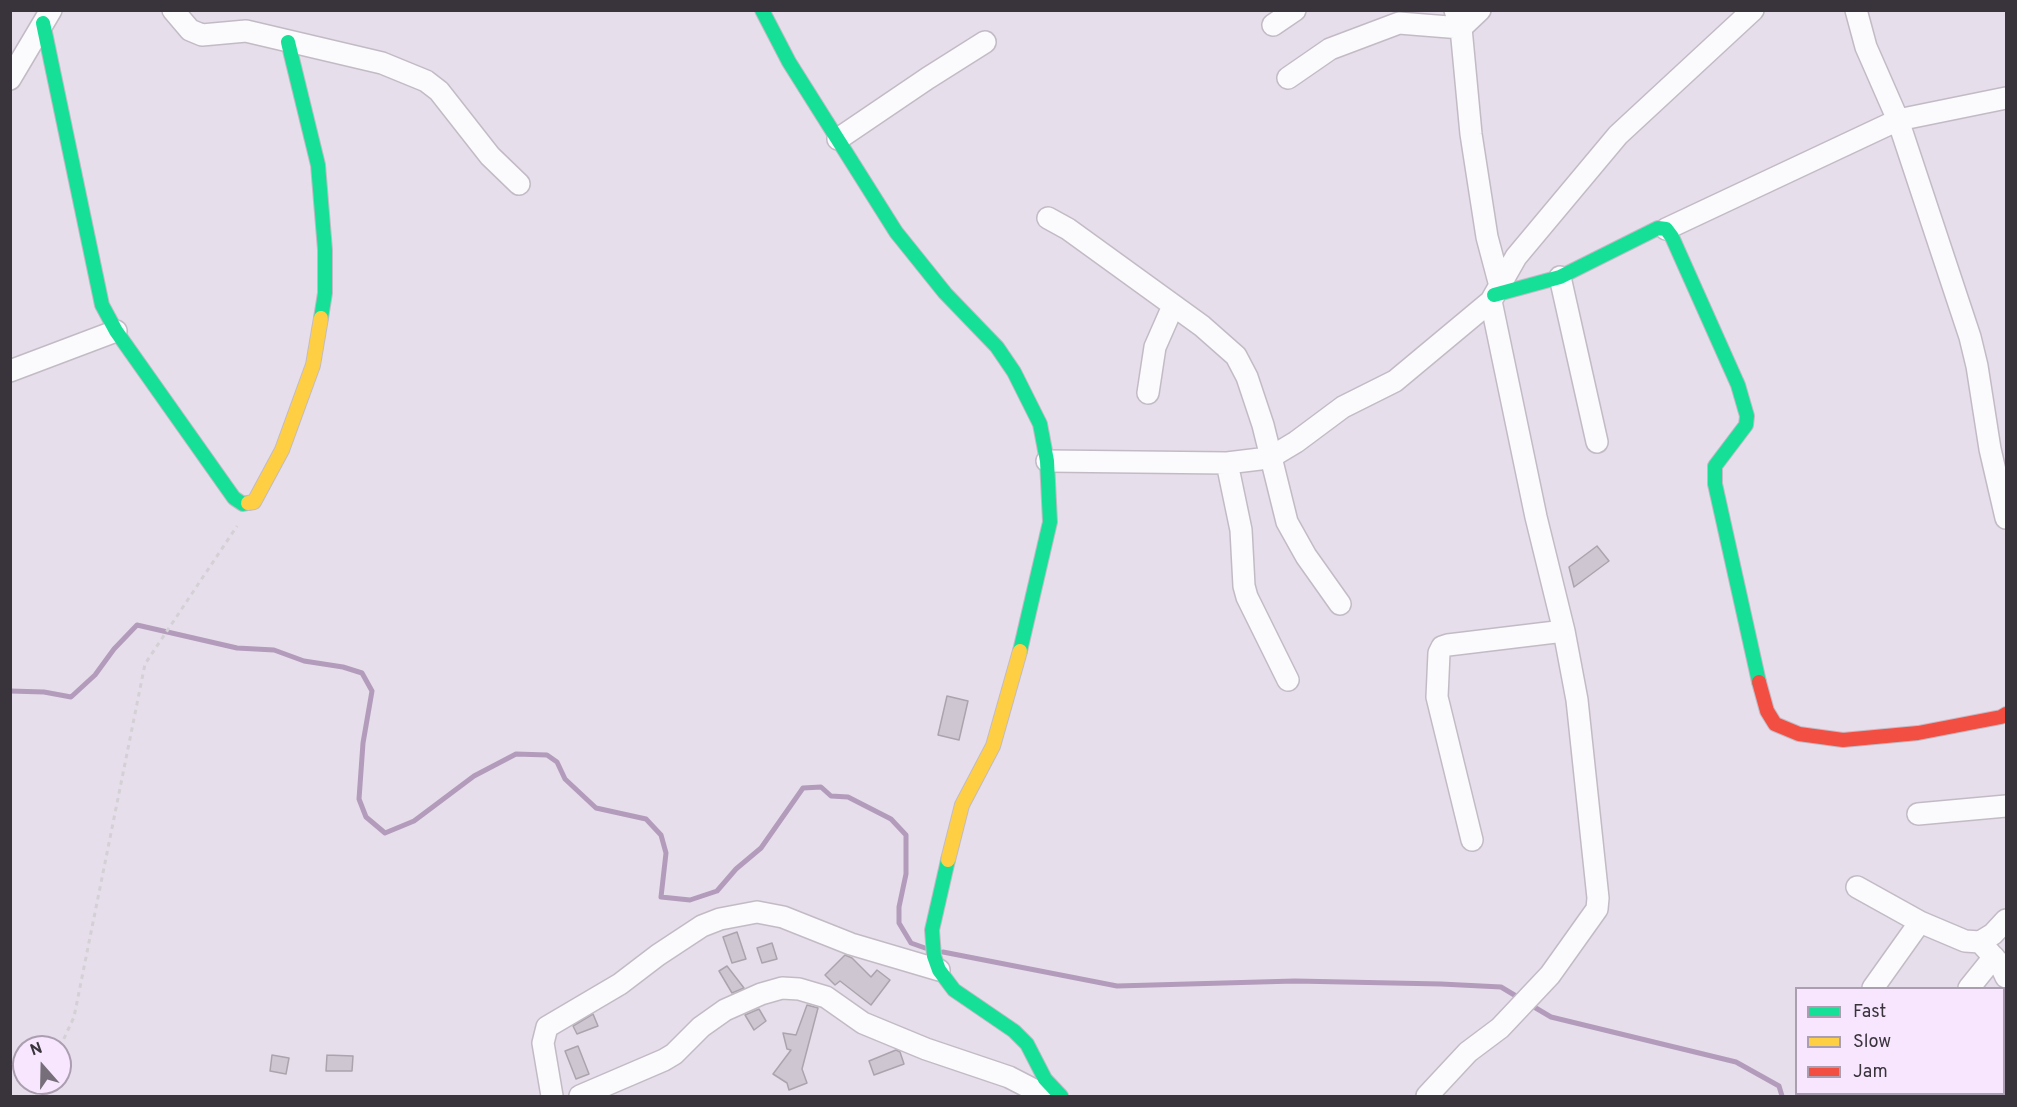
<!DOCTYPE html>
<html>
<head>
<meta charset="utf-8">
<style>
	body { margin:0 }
	#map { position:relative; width:2017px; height:1107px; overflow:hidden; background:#e7deeb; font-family:Overpass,sans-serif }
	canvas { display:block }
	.frame { position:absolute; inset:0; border:12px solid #39333c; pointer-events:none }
	.legend { position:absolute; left:1795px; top:987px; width:210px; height:108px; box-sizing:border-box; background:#f7e6fd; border:2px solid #ab9eb0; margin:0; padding:8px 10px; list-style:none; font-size:18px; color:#39333c }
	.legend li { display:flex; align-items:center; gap:12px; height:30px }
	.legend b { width:30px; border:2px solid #ab9eb0 }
	.north { position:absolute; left:12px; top:1035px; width:60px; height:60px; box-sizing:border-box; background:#f7e6fd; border:2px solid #ab9eb0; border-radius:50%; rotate:340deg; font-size:16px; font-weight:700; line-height:24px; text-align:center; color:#39333c }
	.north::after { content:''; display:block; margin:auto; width:21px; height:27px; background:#766f79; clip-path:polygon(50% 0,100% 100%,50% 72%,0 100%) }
</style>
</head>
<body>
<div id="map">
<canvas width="2017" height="1107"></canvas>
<div class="frame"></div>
<ul class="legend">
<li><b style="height:8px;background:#16e098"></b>Fast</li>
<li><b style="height:8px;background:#ffcf43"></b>Slow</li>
<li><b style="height:8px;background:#f24e42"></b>Jam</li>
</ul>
<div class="north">N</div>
</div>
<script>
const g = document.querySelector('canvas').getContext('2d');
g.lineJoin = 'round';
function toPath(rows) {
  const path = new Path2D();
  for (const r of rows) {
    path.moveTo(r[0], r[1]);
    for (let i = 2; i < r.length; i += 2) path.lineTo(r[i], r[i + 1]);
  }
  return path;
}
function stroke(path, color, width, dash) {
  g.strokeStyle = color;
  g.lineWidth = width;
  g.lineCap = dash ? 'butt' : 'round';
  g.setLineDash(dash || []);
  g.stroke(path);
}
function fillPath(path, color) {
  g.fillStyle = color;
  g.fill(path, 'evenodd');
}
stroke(toPath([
	[10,691,44,692,71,697,95,675,114,649,137,625,237,648,274,650,304,661,343,667,362,673,372,691,363,743,359,799,366,817,385,833,414,821,474,776,516,754,547,755,557,762,565,779,596,808,646,819,661,835,666,853,661,897,690,900,717,891,736,869,761,848,803,788,821,787,831,796,848,797,891,819,906,835,906,874,899,907,899,923,911,943,925,948],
	[943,952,1117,986,1295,981,1441,984,1501,987,1521,999],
	[1529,1004,1551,1017,1736,1062,1779,1086,1782,1096]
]), '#b39bbc', 5);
const building = toPath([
	[1597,546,1609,561,1574,587,1569,567,1597,546],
	[947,696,968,701,959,740,938,735,947,696],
	[737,932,746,959,732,963,723,937,737,932],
	[772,943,777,959,762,963,757,948,772,943],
	[845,955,852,958,871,977,877,970,890,980,871,1005,840,981,835,985,825,975,845,955],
	[727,966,744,988,732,993,719,971,727,966],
	[807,1005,818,1008,802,1069,807,1083,789,1090,787,1083,773,1074,791,1050,787,1049,783,1033,796,1035,807,1005],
	[759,1009,766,1021,754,1030,745,1015,759,1009],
	[593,1014,598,1026,577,1034,573,1026,593,1014],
	[578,1046,589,1074,576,1079,565,1051,578,1046],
	[896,1050,900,1052,904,1064,874,1075,869,1061,896,1050],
	[272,1055,289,1058,286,1074,270,1071,272,1055],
	[327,1055,353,1056,352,1071,326,1071,327,1055]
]);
fillPath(building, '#cec6d1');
stroke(building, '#aba4ad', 1.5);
const street = toPath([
	[173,10,190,30,202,35,246,31,382,63,426,81,439,91,490,156,519,184],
	[1455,10,1461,28,1471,134,1487,237,1500,286],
	[1856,10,1866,47,1898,120,1970,337,1977,366,1990,449,2006,518],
	[1273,25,1295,10],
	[1288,78,1330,49,1399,23,1461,28,1480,10],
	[10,79,51,10],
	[838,139,928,78,985,42],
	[1048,218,1068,229,1202,326,1236,356,1247,377,1263,425,1287,522,1306,556,1340,604],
	[1666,229,1898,120,2006,98],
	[1560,277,1597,442],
	[10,371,116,331],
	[1148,393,1155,347,1173,306],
	[1047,461,1227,463,1260,459,1276,454,1296,442,1343,407,1395,381,1491,301,1516,257,1618,135,1753,10],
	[1227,463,1241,530,1244,586,1247,597,1288,680],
	[1918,814,2006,806],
	[1472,840,1437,697,1439,653,1442,647,1448,645,1564,631],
	[1857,887,1920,922,1965,941,1980,942,1993,934,2006,920],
	[1980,942,2000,964,2006,977],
	[1873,988,1920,922],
	[1969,988,1994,957],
	[552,1096,543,1043,547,1027,620,984,658,955,702,926,720,919,757,912,783,917,851,944,939,970],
	[580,1096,664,1060,674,1054,701,1027,725,1010,761,994,782,988,799,989,826,997,863,1023,926,1049,1009,1077,1042,1094],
	[1427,1096,1468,1052,1500,1028,1550,975,1597,909,1598,898,1577,700,1564,631,1536,517,1491,301]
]);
const fast = toPath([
	[762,10,789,62,896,232,945,293,997,347,1014,372,1040,424,1047,461,1050,522,1020,651],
	[43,23,102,305,116,331,234,498,243,504,248,503],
	[288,42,318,165,325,250,325,293,321,318],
	[1494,295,1560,277,1658,228,1666,229,1672,237,1738,385,1747,416,1746,425,1715,466,1715,484,1759,682],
	[948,860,932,930,934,956,939,970,954,990,1014,1031,1027,1044,1045,1079,1061,1096]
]);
const slow = toPath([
	[248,503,254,502,282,450,313,365,321,318],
	[948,860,962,805,993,746,1020,651]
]);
const jam = toPath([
	[1759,682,1767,711,1775,724,1799,734,1843,740,1918,733,2001,717,2006,714]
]);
stroke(street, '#c2bbc5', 24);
stroke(fast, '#c2bbc5', 16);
stroke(slow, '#c2bbc5', 16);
stroke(jam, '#c2bbc5', 16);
stroke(toPath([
	[60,1047,74,1017,145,664,237,526],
	[36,1096,42,1083]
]), '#d3d1d5', 3, [4.5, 4.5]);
stroke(street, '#fbfafc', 21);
stroke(fast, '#16e098', 14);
stroke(slow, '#ffcf43', 14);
stroke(jam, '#f24e42', 14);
</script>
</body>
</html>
